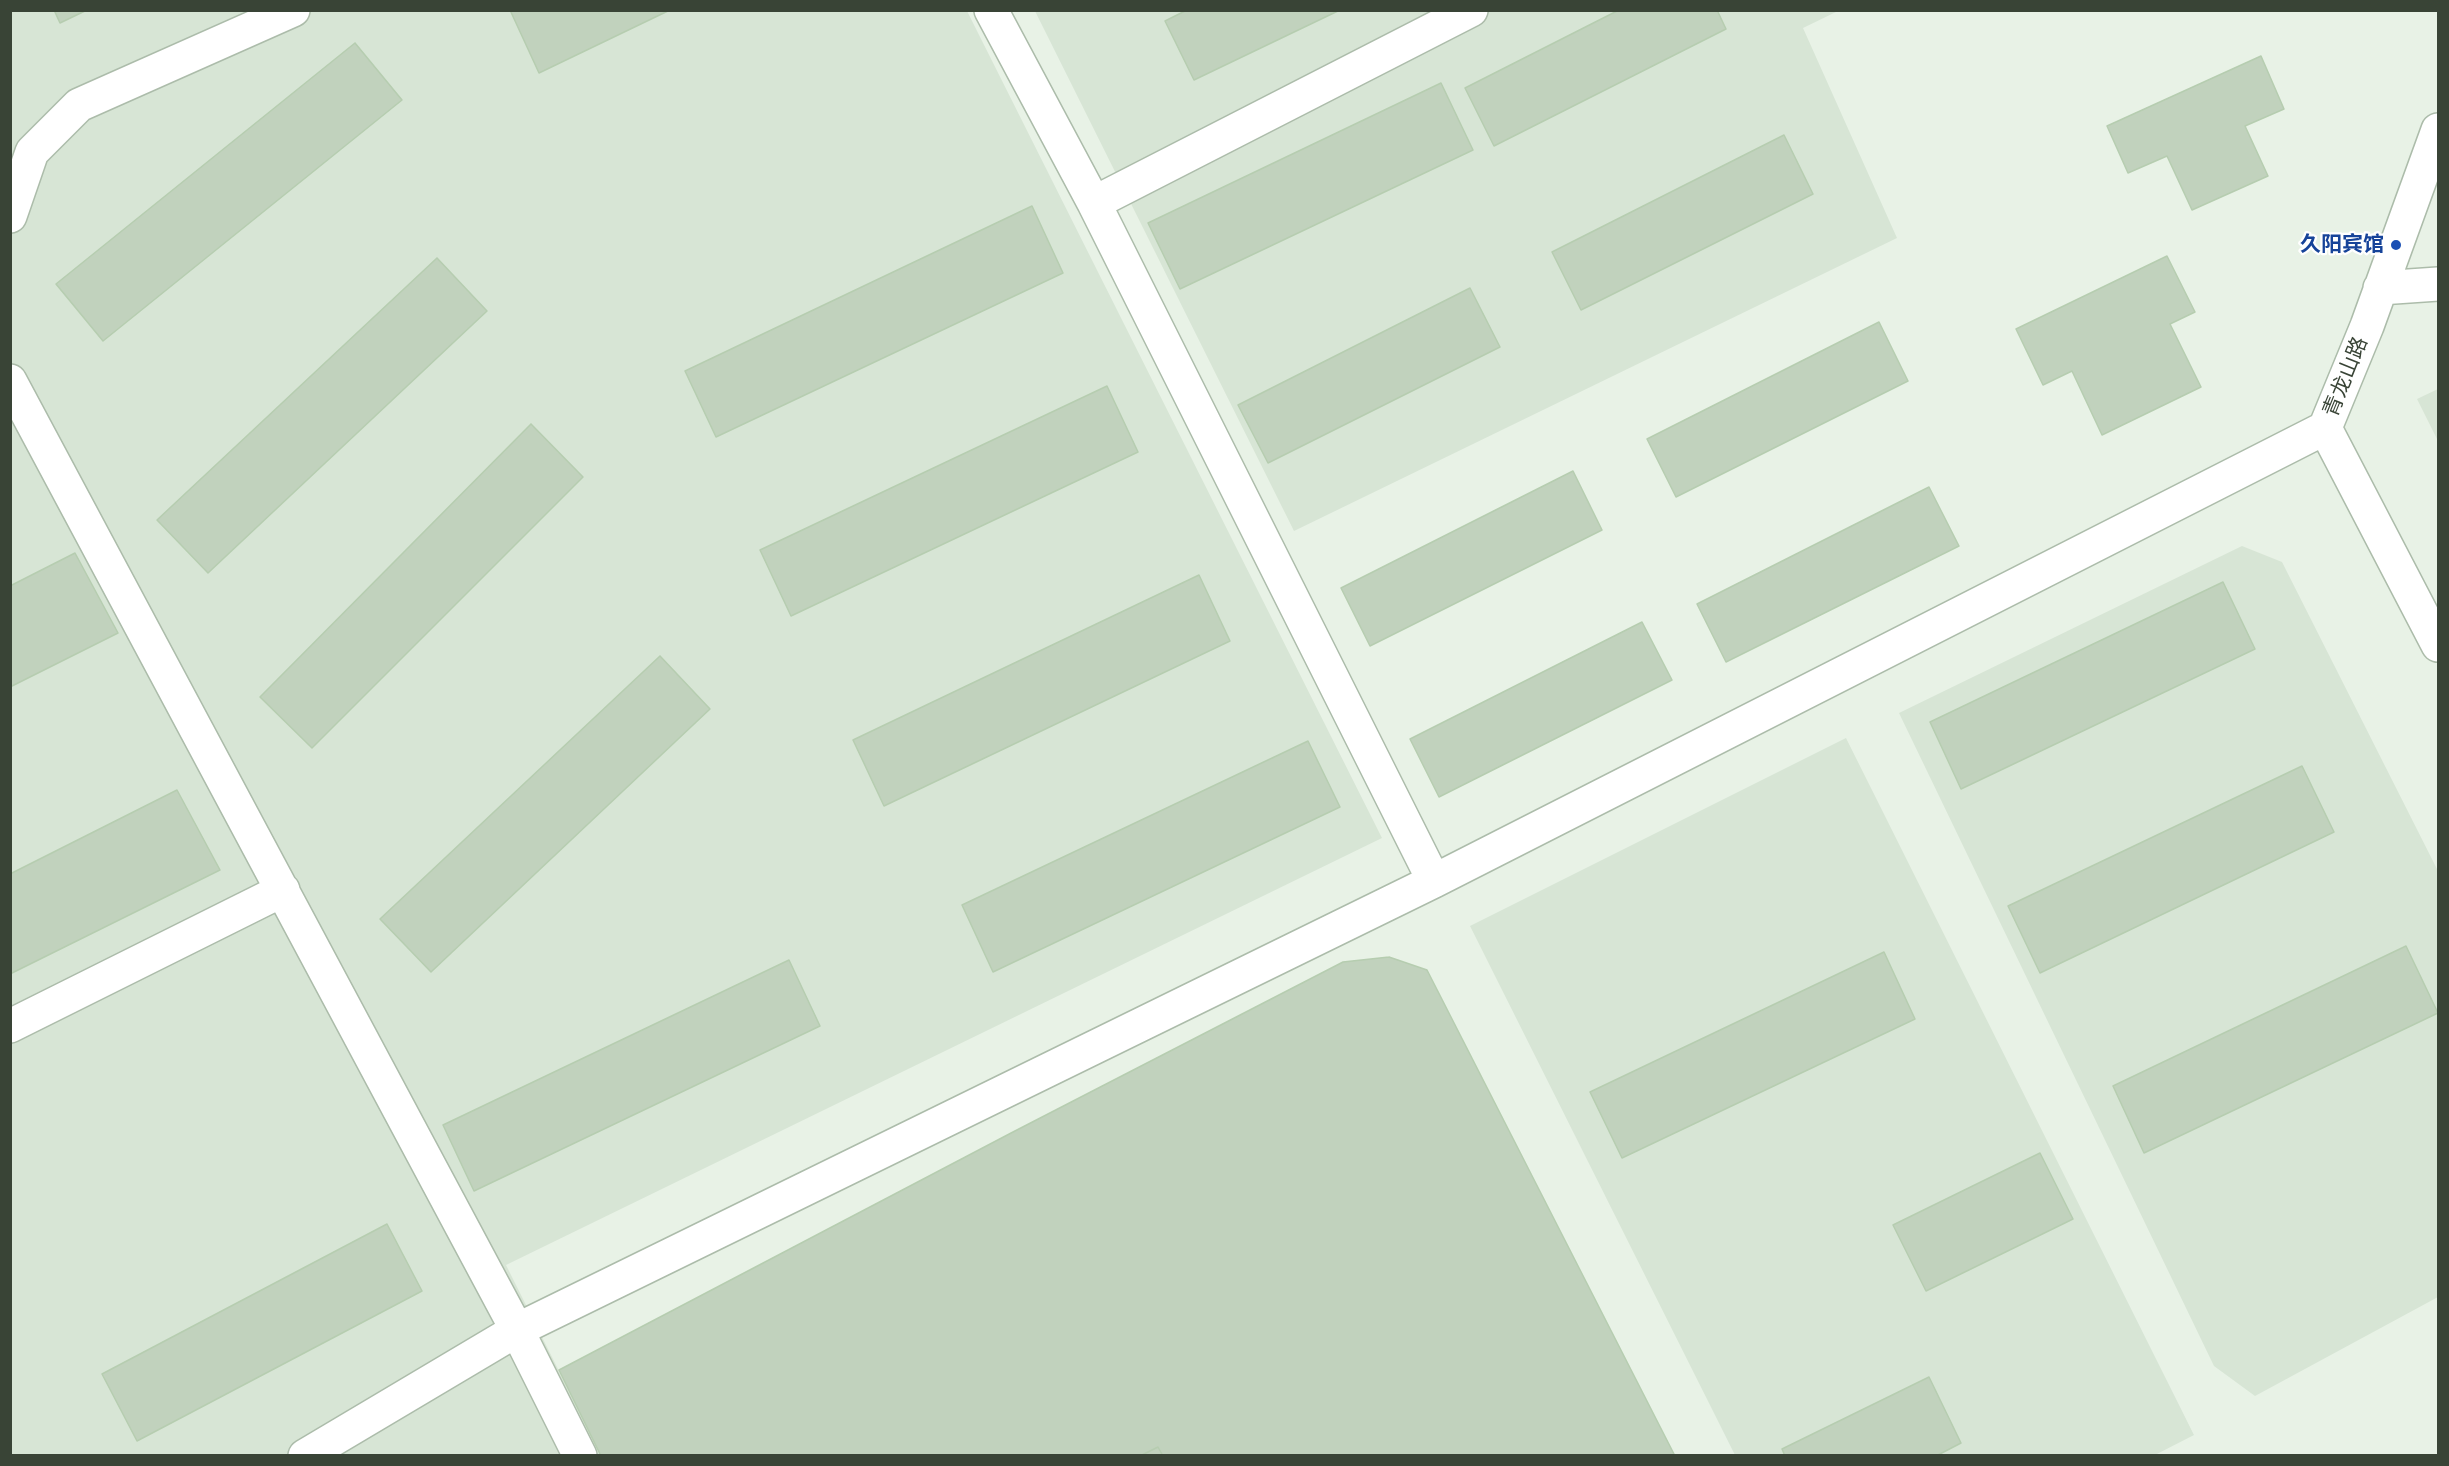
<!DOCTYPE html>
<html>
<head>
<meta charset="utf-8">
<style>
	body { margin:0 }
	#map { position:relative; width:2449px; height:1466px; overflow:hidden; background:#e8f2e6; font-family:"Noto Sans",sans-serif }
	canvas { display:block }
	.frame { position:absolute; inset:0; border:12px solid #394436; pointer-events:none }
</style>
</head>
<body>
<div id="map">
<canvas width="2449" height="1466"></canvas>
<div class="frame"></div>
</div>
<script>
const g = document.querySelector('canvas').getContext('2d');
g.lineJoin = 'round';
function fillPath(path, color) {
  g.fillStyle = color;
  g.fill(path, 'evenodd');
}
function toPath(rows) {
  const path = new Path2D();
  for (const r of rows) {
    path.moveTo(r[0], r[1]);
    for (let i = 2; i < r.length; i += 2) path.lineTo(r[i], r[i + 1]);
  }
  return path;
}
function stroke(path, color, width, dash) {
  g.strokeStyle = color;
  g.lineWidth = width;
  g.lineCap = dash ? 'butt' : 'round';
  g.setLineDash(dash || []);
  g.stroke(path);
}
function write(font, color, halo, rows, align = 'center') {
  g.font = font + ' "Noto Sans","Noto Sans SC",sans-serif';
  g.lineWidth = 4.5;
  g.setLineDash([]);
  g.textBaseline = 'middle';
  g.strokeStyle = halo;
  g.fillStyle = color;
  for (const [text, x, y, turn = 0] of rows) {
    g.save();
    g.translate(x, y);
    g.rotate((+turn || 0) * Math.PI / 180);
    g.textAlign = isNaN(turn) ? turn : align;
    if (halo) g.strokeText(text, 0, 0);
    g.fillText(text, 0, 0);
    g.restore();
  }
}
fillPath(toPath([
	[10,11,967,11,1382,838,506,1265,601,1455,11,1455],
	[1035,11,1838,11,1803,28,1897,238,1294,531],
	[2438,389,2438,441,2417,399],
	[2242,546,2282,562,2438,871,2438,1297,2255,1396,2214,1366,1899,713],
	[1846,738,2194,1435,2153,1456,1735,1455,1470,926]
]), '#d7e5d5');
const building = toPath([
	[54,10,87,10,60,23,54,10],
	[510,10,670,10,539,73,510,10],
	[1187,10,1340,10,1194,80,1165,21,1187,10],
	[1619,10,1717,10,1726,29,1494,146,1465,88,1619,10],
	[355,43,402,100,103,341,56,284,355,43],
	[2261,56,2284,109,2245,126,2268,176,2192,210,2167,156,2128,173,2107,126,2261,56],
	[1441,83,1473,150,1180,289,1148,223,1441,83],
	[1784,135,1813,194,1581,310,1552,252,1784,135],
	[1032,206,1063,273,716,437,685,371,1032,206],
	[2167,256,2195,312,2170,324,2201,387,2102,435,2072,371,2043,385,2016,329,2167,256],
	[437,258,487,311,208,573,157,520,437,258],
	[1470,288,1500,347,1268,463,1238,405,1470,288],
	[1879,322,1908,381,1676,497,1647,439,1879,322],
	[1107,386,1138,452,791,616,760,550,1107,386],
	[531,424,583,477,312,748,260,697,531,424],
	[1573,471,1602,530,1370,646,1341,588,1573,471],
	[1929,487,1959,546,1726,662,1697,604,1929,487],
	[75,553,118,633,10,687,10,586,75,553],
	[1199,575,1230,641,884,806,853,740,1199,575],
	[2223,582,2255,649,1961,789,1930,722,2223,582],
	[1642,622,1672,680,1439,797,1410,739,1642,622],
	[660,656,710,709,431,972,380,919,660,656],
	[1308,741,1340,807,993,972,962,905,1308,741],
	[2302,766,2334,832,2040,973,2008,906,2302,766],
	[177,790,220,870,10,974,10,874,177,790],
	[2406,946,2438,1013,2144,1153,2113,1086,2406,946],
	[1884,952,1915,1019,1622,1158,1590,1092,1884,952],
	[1389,957,1427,970,1675,1456,1163,1456,1158,1447,1140,1456,601,1456,559,1370,1013,1132,1343,962,1389,957],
	[789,960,820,1026,474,1191,443,1125,789,960],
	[2040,1153,2073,1219,1926,1291,1893,1225,2040,1153],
	[387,1224,422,1291,137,1441,102,1374,387,1224],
	[1929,1377,1961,1443,1936,1456,1785,1456,1782,1449,1929,1377],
	[1158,1447,1163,1456,1140,1456,1158,1447]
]);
fillPath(building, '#c1d2bd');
stroke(building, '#b6cdb0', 1.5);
const minor = toPath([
	[991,10,1094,203,1434,881],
	[2438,130,2367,326,2325,428,2438,645],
	[1094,203,1471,10],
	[10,216,32,152,79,105,293,10],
	[2380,288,2438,284],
	[10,381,517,1330,580,1456],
	[10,1026,283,890],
	[305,1456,517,1330,1434,881,2325,428]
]);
stroke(minor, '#acbcaa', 36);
stroke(minor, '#fff', 33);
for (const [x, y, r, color] of [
	[2396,245,6,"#1a4fb4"]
]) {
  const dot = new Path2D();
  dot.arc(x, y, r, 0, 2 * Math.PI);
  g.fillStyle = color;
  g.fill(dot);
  stroke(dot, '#fff', 2);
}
write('bold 21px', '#164399', '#fff', [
	["久阳宾馆",2384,245]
], 'right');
write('21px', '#394436', '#fff', [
	["青龙山路",2346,377,-68]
]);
</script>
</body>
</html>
